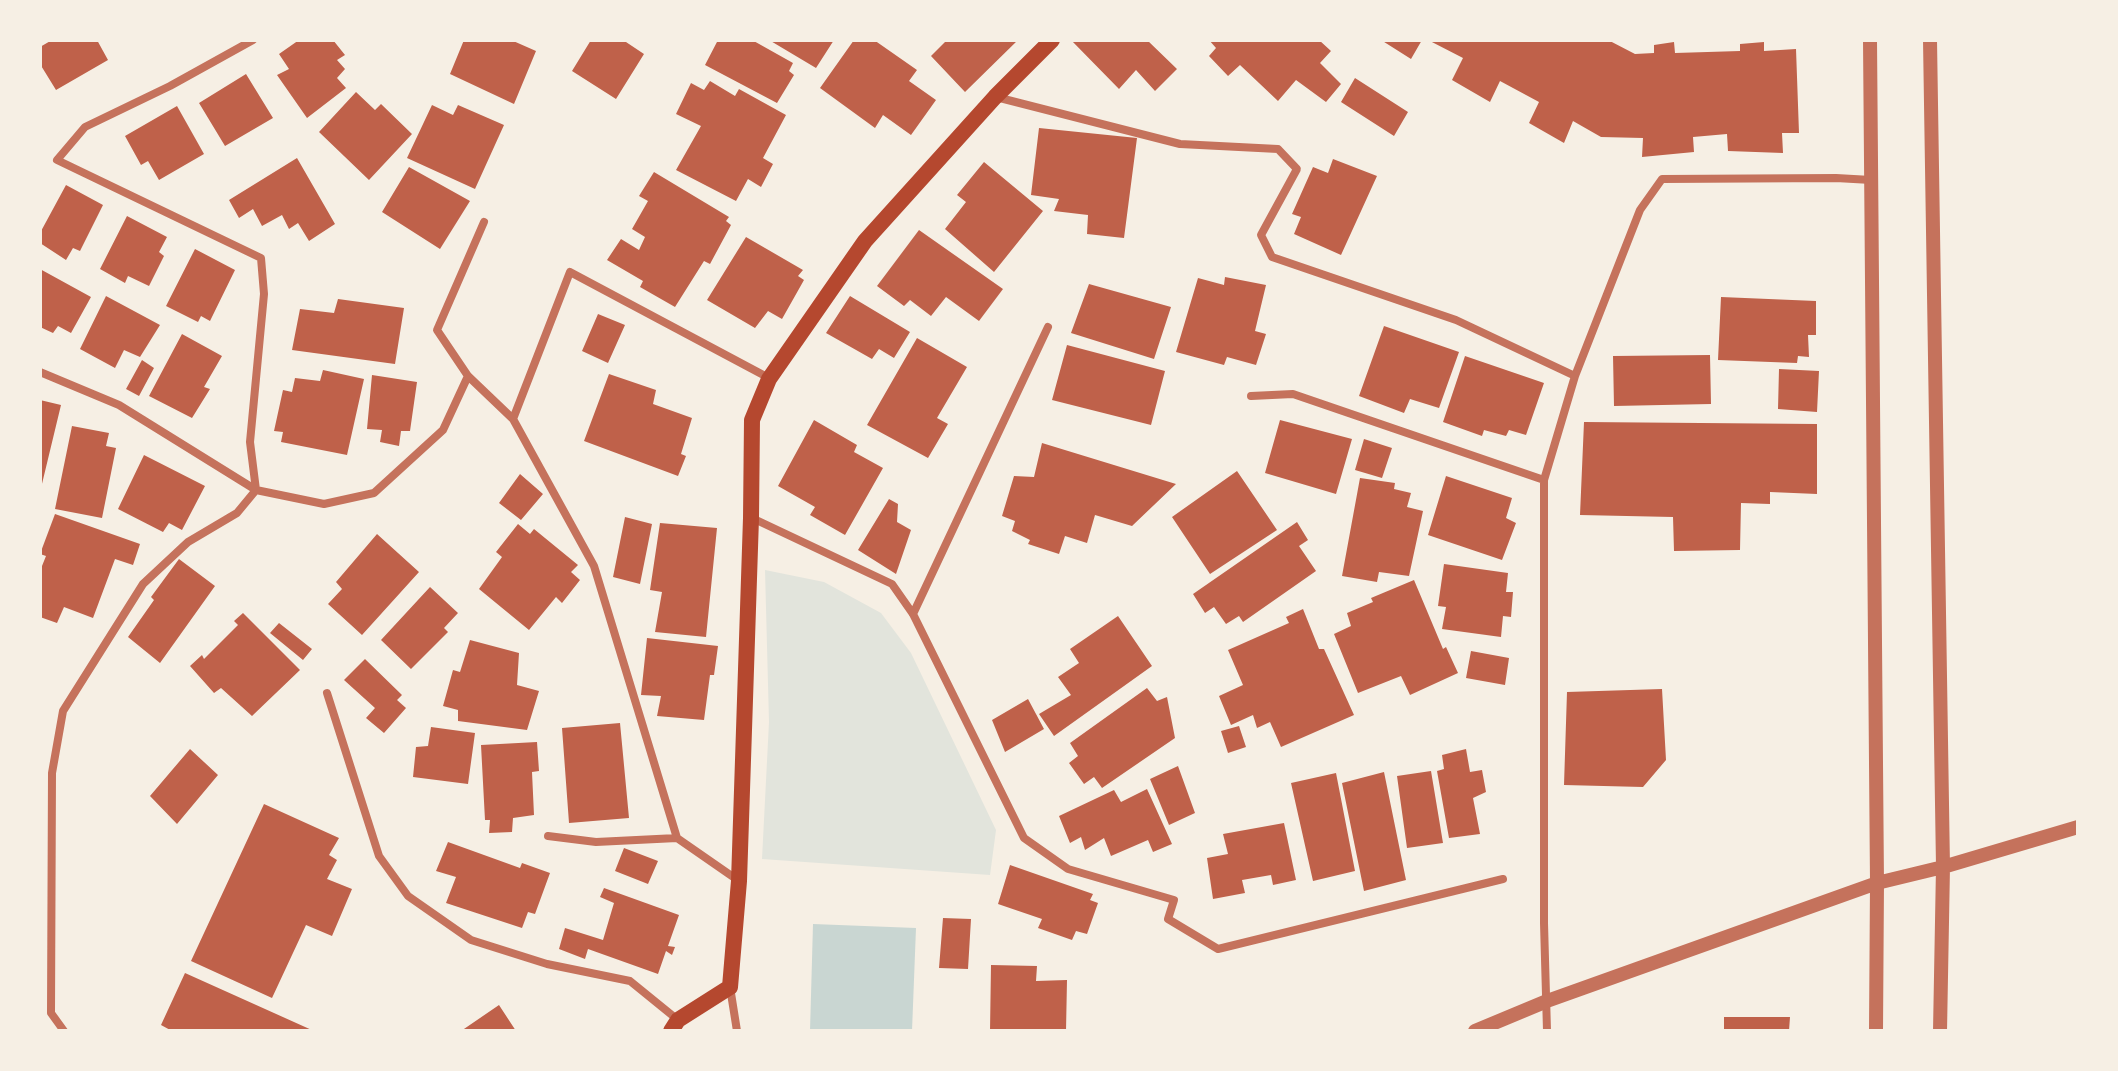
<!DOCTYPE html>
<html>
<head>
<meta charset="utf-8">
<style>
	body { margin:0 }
	#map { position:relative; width:2118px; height:1071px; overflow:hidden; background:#f6efe4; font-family:Figtree,sans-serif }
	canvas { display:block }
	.frame { position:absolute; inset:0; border:42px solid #f6efe4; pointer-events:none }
</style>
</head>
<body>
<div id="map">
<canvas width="2118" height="1071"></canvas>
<div class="frame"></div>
</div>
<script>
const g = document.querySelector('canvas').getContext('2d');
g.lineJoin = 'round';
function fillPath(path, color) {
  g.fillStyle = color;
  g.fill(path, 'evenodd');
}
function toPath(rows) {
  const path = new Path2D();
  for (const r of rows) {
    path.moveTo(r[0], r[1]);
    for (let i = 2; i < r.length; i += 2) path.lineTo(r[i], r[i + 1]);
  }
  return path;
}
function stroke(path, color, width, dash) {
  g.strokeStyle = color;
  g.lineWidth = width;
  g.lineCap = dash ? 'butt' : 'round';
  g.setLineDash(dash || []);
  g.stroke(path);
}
fillPath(toPath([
	[765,570,824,582,881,613,911,653,996,830,990,875,762,859,769,722]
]), '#e2e4dc');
fillPath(toPath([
	[813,924,916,928,912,1031,810,1031]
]), '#c9d6d2');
fillPath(toPath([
	[52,40,97,40,108,60,56,90,40,64,40,47],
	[299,40,333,40,345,55,337,60,345,69,337,78,346,88,307,118,277,75,289,69,279,54],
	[464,40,511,40,536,51,514,104,450,74],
	[591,40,623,40,644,54,616,99,572,71],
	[718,40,752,40,793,63,789,71,794,75,777,103,705,65],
	[769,40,834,40,816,68],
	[854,40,874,40,917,70,909,81,936,100,911,135,883,115,875,128,820,88],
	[947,40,1018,40,965,92,931,56],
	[1071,40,1147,40,1177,69,1155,91,1136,70,1119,89],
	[1209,40,1319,40,1331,51,1320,63,1341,84,1326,102,1296,80,1278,101,1240,65,1228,76,1209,56,1216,48],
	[1381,40,1422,40,1411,59],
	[1428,40,1608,40,1635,54,1654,53,1654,45,1674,42,1675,53,1740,51,1740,44,1764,42,1764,51,1796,49,1799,133,1782,133,1783,153,1728,151,1727,134,1693,137,1694,152,1642,157,1643,138,1601,137,1573,121,1564,143,1529,123,1539,102,1500,81,1490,102,1452,80,1463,58],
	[246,74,273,118,225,146,199,103],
	[1355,78,1408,112,1394,136,1341,102],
	[710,81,735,96,739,89,786,115,763,158,773,164,761,187,748,179,736,201,676,170,701,126,676,114,691,83,704,90],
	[356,92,375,110,381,104,412,134,369,180,319,132],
	[432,105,453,115,458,105,504,125,475,189,407,158],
	[177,106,204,154,159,180,148,161,141,165,125,136],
	[1039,128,1137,138,1124,238,1087,234,1088,215,1054,211,1059,199,1031,195],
	[297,158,335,224,309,241,298,223,289,229,282,215,262,226,253,209,239,218,229,200],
	[1333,159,1377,176,1341,255,1294,234,1301,217,1292,214,1313,167,1328,173],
	[984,162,1043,211,994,272,945,229,966,202,957,195],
	[409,167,470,201,440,249,382,212],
	[654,172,729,217,726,221,731,225,710,264,704,261,675,307,640,287,643,281,607,260,621,239,639,250,645,237,632,229,648,201,639,196],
	[66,185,103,205,80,251,73,248,66,260,40,243,40,233],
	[127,216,167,237,159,252,164,256,149,286,128,276,125,283,100,269],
	[919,230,1003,289,979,321,946,297,931,316,910,300,904,306,877,286],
	[746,237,803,270,798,276,804,280,782,319,768,311,755,328,707,300],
	[195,249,235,270,210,321,201,316,198,322,166,306],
	[40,269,91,297,71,333,58,326,53,333,40,327],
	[1225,277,1266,285,1255,331,1266,334,1256,365,1227,357,1224,365,1176,352,1198,278,1224,285],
	[1089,284,1171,307,1154,359,1071,333],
	[106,296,160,325,140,357,124,350,115,368,80,349],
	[850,296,910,332,894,358,879,349,872,359,826,333],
	[1721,297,1816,301,1816,335,1808,335,1809,357,1798,356,1797,363,1718,360],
	[338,299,404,308,395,364,292,350,300,309,334,313],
	[598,314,625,325,608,363,582,351],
	[1384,326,1459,352,1439,408,1410,399,1404,413,1359,396],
	[182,334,222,356,204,387,210,389,192,418,149,396],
	[917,338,967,367,937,418,948,424,928,458,867,425],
	[1067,345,1165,371,1151,425,1052,400],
	[1710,355,1711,404,1614,406,1613,356],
	[1465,356,1544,383,1526,435,1509,430,1506,436,1484,430,1482,436,1443,422],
	[142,360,154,368,139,396,126,389],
	[1779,369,1819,371,1817,412,1778,409],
	[323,370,364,379,347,455,281,442,283,432,274,431,283,390,292,392,295,378,320,381],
	[609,374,656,390,653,404,692,418,681,454,686,456,678,476,584,441],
	[372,375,417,382,410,431,401,431,399,446,380,442,382,430,367,429],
	[40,400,61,405,41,488,40,488],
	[814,420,857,445,854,452,883,468,845,535,810,515,815,507,778,486],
	[1280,420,1352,439,1336,494,1265,473],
	[1584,422,1817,424,1817,494,1770,492,1770,504,1741,503,1740,550,1674,551,1673,517,1580,515],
	[72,426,109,433,106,446,116,448,102,518,55,509],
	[1364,439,1392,448,1382,478,1355,470],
	[1042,443,1176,484,1132,526,1095,515,1087,543,1065,536,1059,554,1028,544,1030,540,1012,531,1015,521,1002,516,1014,476,1034,477],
	[144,455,205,486,182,530,169,523,163,532,118,509],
	[1237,471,1277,530,1210,574,1172,517],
	[520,474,543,494,521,520,499,503],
	[1446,476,1512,498,1506,518,1516,523,1502,560,1428,535],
	[1360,478,1395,483,1394,489,1411,493,1407,507,1423,511,1409,576,1379,572,1377,582,1342,576],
	[889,499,898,504,897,522,911,530,896,574,858,550],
	[55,514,140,544,133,565,115,559,93,618,64,607,57,623,40,617,40,571,46,556,40,554],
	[625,517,652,524,640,584,613,577],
	[1297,522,1308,540,1299,546,1316,571,1243,622,1239,616,1226,624,1214,607,1205,613,1193,594],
	[660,523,717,528,706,637,655,632,662,592,650,590],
	[518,524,530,534,534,529,578,565,571,572,580,580,562,603,556,597,529,630,479,589,502,557,496,552],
	[377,534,419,572,362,635,328,604,342,589,336,582],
	[179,559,215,586,160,663,128,637,154,600,151,597],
	[1444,564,1508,573,1506,592,1513,592,1511,617,1503,616,1501,637,1442,629,1446,607,1438,606],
	[1414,580,1443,649,1446,647,1458,673,1410,695,1401,676,1358,693,1334,634,1351,626,1347,613,1373,602,1371,598],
	[430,587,458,613,444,628,448,632,411,669,381,640],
	[1303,609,1319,649,1324,649,1354,715,1281,747,1270,722,1257,728,1253,715,1231,725,1219,696,1243,685,1228,650,1289,623,1286,617],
	[243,613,300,670,252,716,221,688,214,693,190,666,202,655,204,659,238,625,234,621],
	[1118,616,1152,666,1054,736,1039,714,1071,695,1058,677,1079,663,1070,649],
	[279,623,312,649,303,660,270,633],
	[647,638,718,646,714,675,710,675,704,720,657,716,661,696,641,695],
	[470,640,519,653,517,685,539,691,527,730,458,721,458,710,443,706,453,670,460,672],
	[1471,651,1509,658,1505,685,1466,678],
	[365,659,402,695,397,700,406,708,384,733,366,718,375,708,344,680],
	[1147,688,1157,701,1167,697,1175,738,1102,788,1094,777,1084,784,1069,763,1078,756,1070,743],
	[1662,689,1666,760,1643,787,1564,785,1567,692],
	[1028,699,1044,729,1005,752,992,720],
	[620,723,629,818,569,823,562,728],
	[1239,726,1246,747,1228,753,1221,731],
	[431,727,475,733,468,784,413,777,416,747,428,746],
	[537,742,539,771,532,772,534,815,513,818,512,832,489,833,490,820,485,820,481,745],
	[190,749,218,775,177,824,150,796],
	[1466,749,1470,772,1482,770,1486,792,1473,798,1480,834,1449,838,1437,771,1444,769,1442,755],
	[1178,766,1195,813,1169,825,1150,779],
	[1431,771,1443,843,1407,848,1397,776],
	[1384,772,1406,880,1364,891,1342,783],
	[1336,773,1355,871,1313,881,1291,783],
	[1147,789,1172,844,1153,852,1148,840,1111,856,1104,838,1085,850,1081,837,1070,843,1059,816,1114,790,1121,802],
	[264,804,339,838,329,855,337,860,327,879,352,889,332,936,306,925,272,998,191,961],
	[1284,823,1296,880,1273,885,1271,875,1242,880,1245,893,1213,899,1207,858,1228,854,1223,834],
	[448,842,520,868,522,863,550,873,535,914,528,912,522,928,446,903,456,877,436,871],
	[624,848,658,861,648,884,615,871],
	[1010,865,1093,894,1090,900,1098,903,1087,934,1076,931,1072,940,1038,928,1042,919,998,904],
	[604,888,679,915,668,946,675,947,672,955,666,951,658,974,588,949,585,959,559,949,565,928,603,940,614,903,600,897],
	[943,918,971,919,968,969,939,968],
	[991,965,1037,966,1036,981,1067,980,1066,1031,990,1031],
	[185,973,314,1031,172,1031,161,1025],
	[499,1005,516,1031,461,1031],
	[1724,1017,1790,1017,1789,1031,1724,1031]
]), '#bf614a');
stroke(toPath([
	[996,97,1180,144,1278,149,1297,169,1261,235,1272,257,1456,320,1575,376],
	[484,222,437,330,468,376,513,419,594,566,677,838,739,881],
	[40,372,119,405,256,490,324,504,374,493,443,430,468,376],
	[1251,396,1293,394,1544,480],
	[513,419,570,272,769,378],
	[752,518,892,584,913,614,1024,838,1068,869,1174,900,1168,919,1218,949,1503,879],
	[913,614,1048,327],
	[327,693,379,856,408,896,471,940,547,964,630,981,678,1020],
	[548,836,596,842,677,838],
	[730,987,737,1031],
	[64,1031,51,1013,52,773,63,711,143,584,188,542,237,513,256,490,250,442,264,294,261,258,57,160,85,127,170,86,253,40],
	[1547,1031,1544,923,1544,480,1575,376,1640,210,1662,179,1836,178,1871,180]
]), '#c5725c', 8);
stroke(toPath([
	[1870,40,1877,883,1876,1031],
	[1930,40,1943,867,1940,1031],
	[1475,1031,1547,1001,1877,883,1943,867,2078,827]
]), '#c5725c', 14);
stroke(toPath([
	[671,1031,678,1020,730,987,739,881,751,518,752,420,769,379,865,241,995,97,1052,40]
]), '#b5482f', 16);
</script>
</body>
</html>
